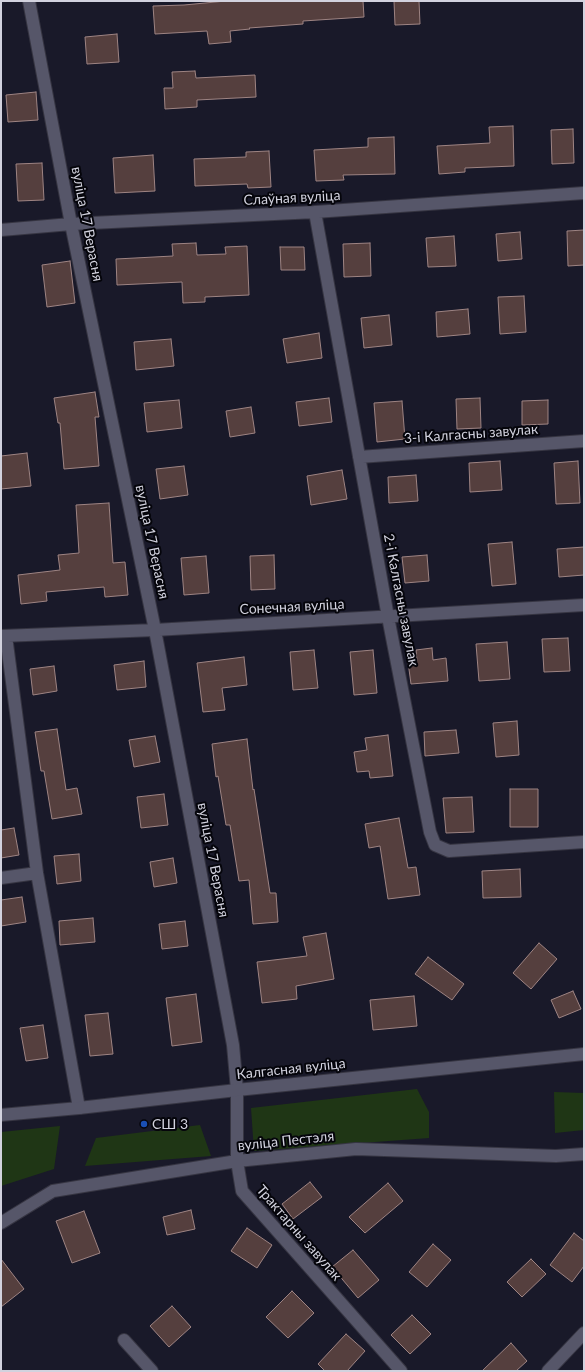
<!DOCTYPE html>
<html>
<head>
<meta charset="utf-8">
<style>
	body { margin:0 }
	#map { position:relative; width:585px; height:1372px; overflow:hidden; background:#191929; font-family:Lato,sans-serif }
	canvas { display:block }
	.frame { position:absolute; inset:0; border:2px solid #d2d2de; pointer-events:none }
</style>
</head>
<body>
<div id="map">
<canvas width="585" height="1372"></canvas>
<div class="frame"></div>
</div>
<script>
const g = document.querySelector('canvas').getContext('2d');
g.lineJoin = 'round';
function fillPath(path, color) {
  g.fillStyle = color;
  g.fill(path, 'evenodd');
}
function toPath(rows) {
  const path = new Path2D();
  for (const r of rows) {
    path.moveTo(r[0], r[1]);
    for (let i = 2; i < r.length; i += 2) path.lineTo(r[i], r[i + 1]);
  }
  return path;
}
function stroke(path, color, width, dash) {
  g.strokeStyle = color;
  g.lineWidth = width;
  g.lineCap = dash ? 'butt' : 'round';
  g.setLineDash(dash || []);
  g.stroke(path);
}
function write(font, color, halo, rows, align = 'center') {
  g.font = font + ' Lato,sans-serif';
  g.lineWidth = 4;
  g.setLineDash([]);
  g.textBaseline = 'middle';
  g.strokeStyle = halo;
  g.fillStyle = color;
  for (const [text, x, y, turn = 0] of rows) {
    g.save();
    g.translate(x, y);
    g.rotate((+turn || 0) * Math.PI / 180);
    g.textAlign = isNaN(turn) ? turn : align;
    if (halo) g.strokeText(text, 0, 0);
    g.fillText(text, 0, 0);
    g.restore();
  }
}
fillPath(toPath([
	[417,1089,429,1112,429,1138,254,1151,251,1108],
	[554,1092,584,1093,584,1130,555,1133],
	[200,1125,211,1156,85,1166,96,1138],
	[60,1126,54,1169,1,1186,1,1132]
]), '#1f3615');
const building = toPath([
	[226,1,363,1,364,17,303,21,303,24,249,28,250,29,230,31,231,42,209,44,207,31,155,34,153,6,184,5,226,1],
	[394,1,419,1,420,24,395,25,394,1],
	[117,34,119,62,87,64,85,37,117,34],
	[195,71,196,78,255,75,256,97,197,100,197,107,165,109,164,88,173,88,172,72,195,71],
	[36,92,38,120,8,122,6,95,36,92],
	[513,126,514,166,465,168,465,172,439,174,437,146,490,143,489,127,513,126],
	[573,129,574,163,552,164,551,130,573,129],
	[394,137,395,174,343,175,344,180,316,181,314,150,368,147,368,138,394,137],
	[269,151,271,187,248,188,247,184,195,186,194,159,246,157,246,152,269,151],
	[153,155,155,191,115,193,113,158,153,155],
	[42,163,44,200,18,201,16,164,42,163],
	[584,230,584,265,568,266,567,231,584,230],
	[520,232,522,259,498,261,496,234,520,232],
	[454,236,456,266,428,267,426,238,454,236],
	[196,243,197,255,226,254,225,247,247,246,249,295,205,297,205,302,183,303,182,282,117,285,116,259,173,256,172,244,196,243],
	[370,243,371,276,344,277,343,244,370,243],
	[280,247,304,247,305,270,281,270,280,247],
	[70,261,75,303,47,307,42,265,70,261],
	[524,296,526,332,500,334,498,297,524,296],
	[468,309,470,334,437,337,436,312,468,309],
	[389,315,392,345,364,348,361,318,389,315],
	[319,333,322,358,287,363,283,339,319,333],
	[171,339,174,366,136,370,134,342,171,339],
	[95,392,99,417,95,417,99,466,64,469,60,423,58,423,54,398,95,392],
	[329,398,332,422,299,426,296,402,329,398],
	[480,398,481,428,457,429,456,399,480,398],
	[179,400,182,428,147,432,144,403,179,400],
	[548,400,548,424,522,425,522,401,548,400],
	[402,401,405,439,377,442,374,403,402,401],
	[251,407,255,433,230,437,226,411,251,407],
	[27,453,31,486,1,489,1,456,27,453],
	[500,461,502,490,470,492,469,463,500,461],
	[578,461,580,503,556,504,554,463,578,461],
	[184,466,188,495,160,499,156,469,184,466],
	[342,470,347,499,311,505,307,476,342,470],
	[416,475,418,501,389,503,388,477,416,475],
	[109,503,113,563,125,562,128,595,105,597,104,587,46,592,47,601,21,604,18,575,60,570,58,555,79,553,76,505,109,503],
	[512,542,516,584,492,586,488,544,512,542],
	[584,547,584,575,559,577,557,549,584,547],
	[274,555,275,589,251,590,250,556,274,555],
	[427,555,429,581,405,583,402,557,427,555],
	[206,556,209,593,184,595,181,558,206,556],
	[568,638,570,671,544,672,542,639,568,638],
	[507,642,510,679,479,681,476,644,507,642],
	[432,648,433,660,446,658,448,681,411,684,408,662,417,661,416,650,432,648],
	[314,650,318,688,293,690,290,652,314,650],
	[373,650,377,693,354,695,350,652,373,650],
	[244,657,247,685,222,688,225,710,203,712,197,663,244,657],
	[144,661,146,687,117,690,114,665,144,661],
	[54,666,57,691,33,695,30,669,54,666],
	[517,721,519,755,496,757,493,723,517,721],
	[57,729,66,790,77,788,82,814,52,819,44,771,41,771,35,732,57,729],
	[456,730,459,753,425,756,424,732,456,730],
	[388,735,393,776,370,778,369,771,357,772,354,752,367,750,365,738,388,735],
	[155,736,160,762,134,767,129,740,155,736],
	[247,739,253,790,254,789,270,893,276,893,278,922,253,924,249,880,239,881,230,825,226,825,218,776,216,777,212,744,247,739],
	[510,789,538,789,538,827,510,827,510,789],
	[164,794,168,825,141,828,137,797,164,794],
	[472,797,474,832,446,833,443,798,472,797],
	[399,818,408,868,416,867,420,895,388,899,380,846,369,848,365,824,399,818],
	[14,828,19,855,1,858,1,830,14,828],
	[79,854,81,881,57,884,54,856,79,854],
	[173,858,177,883,154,887,150,862,173,858],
	[520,869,521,897,483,898,482,871,520,869],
	[22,897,26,922,1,926,1,900,22,897],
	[93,918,95,942,60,945,59,921,93,918],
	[185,921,188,946,162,949,159,924,185,921],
	[326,933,334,979,296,986,297,999,262,1003,257,962,307,956,303,937,326,933],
	[539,943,557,959,531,989,513,973,539,943],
	[428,957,464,984,452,1000,415,974,428,957],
	[573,991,581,1009,559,1018,551,1000,573,991],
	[196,994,202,1042,172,1046,166,998,196,994],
	[414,996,417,1026,373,1030,370,1000,414,996],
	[108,1013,113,1054,90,1056,85,1015,108,1013],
	[43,1025,48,1058,26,1061,20,1028,43,1025],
	[310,1182,322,1197,293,1219,282,1204,310,1182],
	[388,1183,403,1201,365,1233,349,1217,388,1183],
	[191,1210,195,1229,167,1235,163,1217,191,1210],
	[84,1211,100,1253,72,1263,56,1221,84,1211],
	[247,1228,272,1245,257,1268,231,1251,247,1228],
	[574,1233,584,1241,584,1266,572,1282,550,1265,574,1233],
	[433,1244,451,1260,427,1287,409,1272,433,1244],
	[353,1250,379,1280,358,1298,332,1267,353,1250],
	[1,1259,24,1289,1,1307,1,1259],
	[531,1259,546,1274,522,1297,507,1282,531,1259],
	[292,1291,314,1313,288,1338,266,1317,292,1291],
	[172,1306,191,1327,169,1347,150,1326,172,1306],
	[412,1315,431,1334,410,1354,391,1335,412,1315],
	[346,1334,365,1351,347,1371,325,1371,318,1364,346,1334],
	[511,1343,527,1361,516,1371,482,1371,511,1343]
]);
fillPath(building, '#553f3e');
stroke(building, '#9e8483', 1);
const minor = toPath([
	[29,1,71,224,155,630,233,1045,237,1090,237,1161,242,1191,401,1371],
	[315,212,388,617,430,832,435,845,449,851,584,842],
	[1,230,71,224,315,212,584,193],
	[359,457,584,441],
	[1,636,155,630,584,605],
	[6,636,37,873,79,1108],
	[1,878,37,873],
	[1,1223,53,1191,237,1161,356,1149,556,1156,584,1154],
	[124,1340,152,1371],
	[548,1371,584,1333]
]);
const tertiary = toPath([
	[1,1115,79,1108,237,1090,584,1054]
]);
stroke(minor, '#363542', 14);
stroke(tertiary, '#363542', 14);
stroke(minor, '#565669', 12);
stroke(tertiary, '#565669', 12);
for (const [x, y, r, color] of [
	[144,1124,4,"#1a4fb4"]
]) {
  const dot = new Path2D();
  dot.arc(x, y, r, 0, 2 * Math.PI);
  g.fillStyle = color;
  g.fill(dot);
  stroke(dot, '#05050b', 1.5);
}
write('14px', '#d2d2de', '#05050b', [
	["Слаўная вуліца",292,198,-3],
	["вуліца 17 Верасня",87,224,79],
	["3-і Калгасны завулак",471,434,-4],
	["вуліца 17 Верасня",152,542,78],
	["2-і Калгасны завулак",401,600,79],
	["Сонечная вуліца",292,607,-3],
	["вуліца 17 Верасня",213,860,79],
	["Калгасная вуліца",291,1069,-6],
	["вуліца Пестэля",286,1141,-6],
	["Трактарны завулак",299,1233,49]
]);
write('14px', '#d2d2de', '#05050b', [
	["СШ 3",152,1124]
], 'left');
</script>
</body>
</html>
